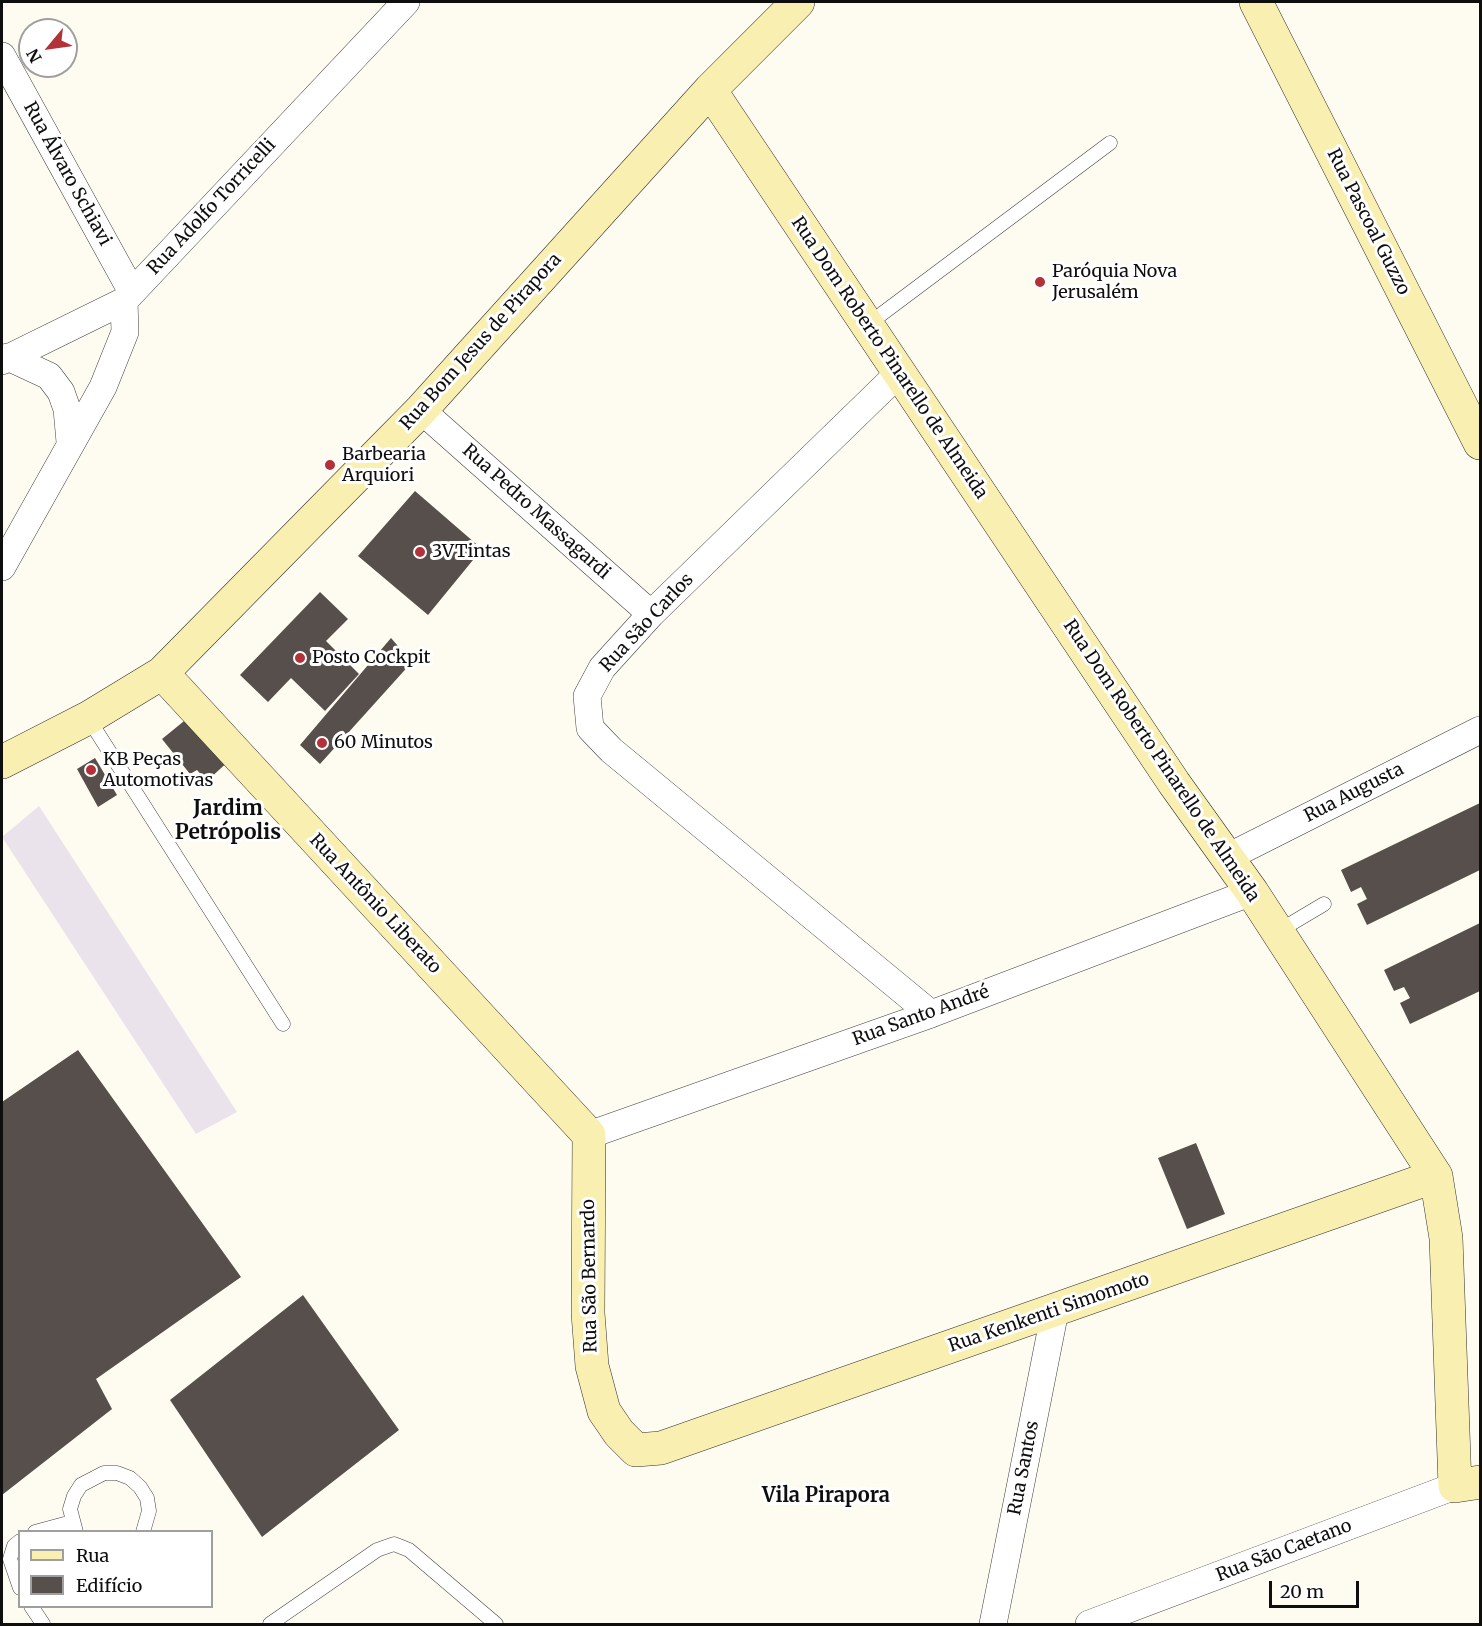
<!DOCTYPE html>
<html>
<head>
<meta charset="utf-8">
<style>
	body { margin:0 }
	#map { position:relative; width:1482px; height:1626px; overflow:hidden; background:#fefbf0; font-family:Merriweather,serif }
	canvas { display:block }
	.frame { position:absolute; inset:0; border:3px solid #0e0e0e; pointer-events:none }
	.legend { position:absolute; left:18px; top:1530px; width:195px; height:78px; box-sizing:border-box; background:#fff; border:2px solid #9f9f9f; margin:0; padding:8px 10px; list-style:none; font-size:18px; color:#0e0e0e }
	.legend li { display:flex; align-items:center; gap:12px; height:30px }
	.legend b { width:30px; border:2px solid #9f9f9f }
	.north { position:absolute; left:18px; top:18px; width:60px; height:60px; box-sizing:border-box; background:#fff; border:2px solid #9f9f9f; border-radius:50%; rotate:241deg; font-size:16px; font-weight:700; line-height:24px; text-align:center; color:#0e0e0e }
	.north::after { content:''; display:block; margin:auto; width:21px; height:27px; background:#b33139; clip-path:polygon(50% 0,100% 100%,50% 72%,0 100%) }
	.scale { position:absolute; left:1269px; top:1581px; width:90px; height:27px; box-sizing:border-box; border:3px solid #0e0e0e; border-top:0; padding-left:8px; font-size:18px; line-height:21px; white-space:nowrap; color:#0e0e0e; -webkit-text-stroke:4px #fff; paint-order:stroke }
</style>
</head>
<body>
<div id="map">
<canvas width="1482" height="1626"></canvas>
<div class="frame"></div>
<ul class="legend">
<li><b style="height:8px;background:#f9efb0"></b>Rua</li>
<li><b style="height:16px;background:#564f4b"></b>Edifício</li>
</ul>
<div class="north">N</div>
<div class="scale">20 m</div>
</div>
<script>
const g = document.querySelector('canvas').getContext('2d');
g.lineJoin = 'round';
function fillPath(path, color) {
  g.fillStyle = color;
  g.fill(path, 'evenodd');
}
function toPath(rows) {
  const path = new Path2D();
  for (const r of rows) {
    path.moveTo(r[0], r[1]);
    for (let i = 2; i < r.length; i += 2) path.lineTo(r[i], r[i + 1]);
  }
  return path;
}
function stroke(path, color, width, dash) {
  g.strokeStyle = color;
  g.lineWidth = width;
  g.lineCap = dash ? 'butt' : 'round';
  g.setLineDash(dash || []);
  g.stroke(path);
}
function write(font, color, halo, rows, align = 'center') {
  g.font = font + ' Merriweather,serif';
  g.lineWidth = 6;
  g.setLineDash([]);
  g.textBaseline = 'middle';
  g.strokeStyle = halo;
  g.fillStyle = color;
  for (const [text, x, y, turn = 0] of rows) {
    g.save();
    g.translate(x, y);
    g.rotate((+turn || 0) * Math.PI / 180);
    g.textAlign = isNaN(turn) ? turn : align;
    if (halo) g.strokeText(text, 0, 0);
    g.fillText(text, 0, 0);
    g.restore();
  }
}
fillPath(toPath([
	[39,806,237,1112,196,1134,2,837]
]), '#ebe3ec');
fillPath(toPath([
	[415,491,482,549,428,615,358,556],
	[320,592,348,619,326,641,359,674,325,711,291,678,268,702,240,675],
	[391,638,412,662,320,764,300,745],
	[189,717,232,758,207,781,197,770,190,774,162,739],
	[95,758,117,795,98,807,77,769],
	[1480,803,1480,870,1367,925,1357,904,1367,899,1361,887,1351,892,1341,870],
	[1480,923,1480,991,1410,1024,1400,1003,1410,998,1404,987,1394,991,1384,970],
	[78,1050,241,1277,96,1379,112,1409,2,1495,2,1102],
	[1196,1143,1225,1214,1187,1229,1158,1158],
	[303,1295,399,1430,262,1537,170,1400]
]), '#564f4b');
const lane = toPath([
	[867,325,1110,143],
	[88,718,283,1024],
	[1277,932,1324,904],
	[35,1532,72,1522],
	[76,1532,70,1509,74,1496,81,1485,104,1473,117,1473,130,1478,140,1487,147,1498,149,1511,143,1532],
	[20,1541,14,1546,10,1559,20,1588],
	[31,1606,43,1624],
	[270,1624,377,1550,394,1544,409,1550,496,1624]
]);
const street = toPath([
	[2,56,132,292],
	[8,357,49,376,61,392,67,409,70,442],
	[2,361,124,301,406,2],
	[899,373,651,614,602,668,587,696,590,728,611,750,931,1014],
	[421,410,651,614],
	[2,567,103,387,125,332,124,301],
	[1228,857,1480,730],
	[589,1135,931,1014,1252,892],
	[993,1624,1055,1311],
	[1089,1624,1455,1486]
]);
const secondary = toPath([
	[1256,2,1480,443],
	[710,90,1174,783,1252,892,1436,1176,1446,1238,1455,1486,1480,1482],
	[162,673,589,1135,588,1313,592,1366,604,1411,619,1433,636,1450,661,1448,1436,1176],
	[2,762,88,718,162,673,421,410,710,90,798,2]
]);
stroke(lane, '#414141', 15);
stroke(street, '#414141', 28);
stroke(secondary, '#303030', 34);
stroke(lane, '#fff', 14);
stroke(street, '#fff', 27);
stroke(secondary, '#f9efb0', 33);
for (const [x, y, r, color] of [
	[1040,282,6,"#b33139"],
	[330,465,6,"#b33139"],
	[420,552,6,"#b33139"],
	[300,658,6,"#b33139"],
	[322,743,6,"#b33139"],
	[91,770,6,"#b33139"]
]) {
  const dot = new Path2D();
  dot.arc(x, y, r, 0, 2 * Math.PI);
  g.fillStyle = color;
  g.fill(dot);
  stroke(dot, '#fff', 2);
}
write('18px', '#0e0e0e', '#fff', [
	["Rua Álvaro Schiavi",67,174,61],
	["Rua Adolfo Torricelli",212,207,-47],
	["Rua Pascoal Guzzo",1368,222,63],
	["Rua Bom Jesus de Pirapora",481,342,-48],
	["Rua Dom Roberto Pinarello de Almeida",889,358,56],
	["Rua Pedro Massagardi",536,512,42],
	["Rua São Carlos",647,623,-47],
	["Rua Dom Roberto Pinarello de Almeida",1161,761,56],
	["Rua Augusta",1354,793,-27],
	["Rua Antônio Liberato",375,904,47],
	["Rua Santo André",921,1016,-20],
	["Rua São Bernardo",590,1276,-91],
	["Rua Kenkenti Simomoto",1049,1313,-19],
	["Rua Santos",1024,1468,-79],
	["Rua São Caetano",1284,1551,-21]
]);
write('18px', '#0e0e0e', '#fff', [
	["Paróquia Nova",1052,272],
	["Jerusalém",1052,293],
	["Barbearia",342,455],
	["Arquiori",342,476],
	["3VTintas",432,552],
	["Posto Cockpit",312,658],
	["60 Minutos",334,743],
	["KB Peças",103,760],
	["Automotivas",103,781]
], 'left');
write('bold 20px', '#0e0e0e', '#fff', [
	["Vila Pirapora",826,1496]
]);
write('bold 21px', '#0e0e0e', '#fff', [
	["Jardim",228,809],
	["Petrópolis",228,833]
]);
</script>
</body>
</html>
